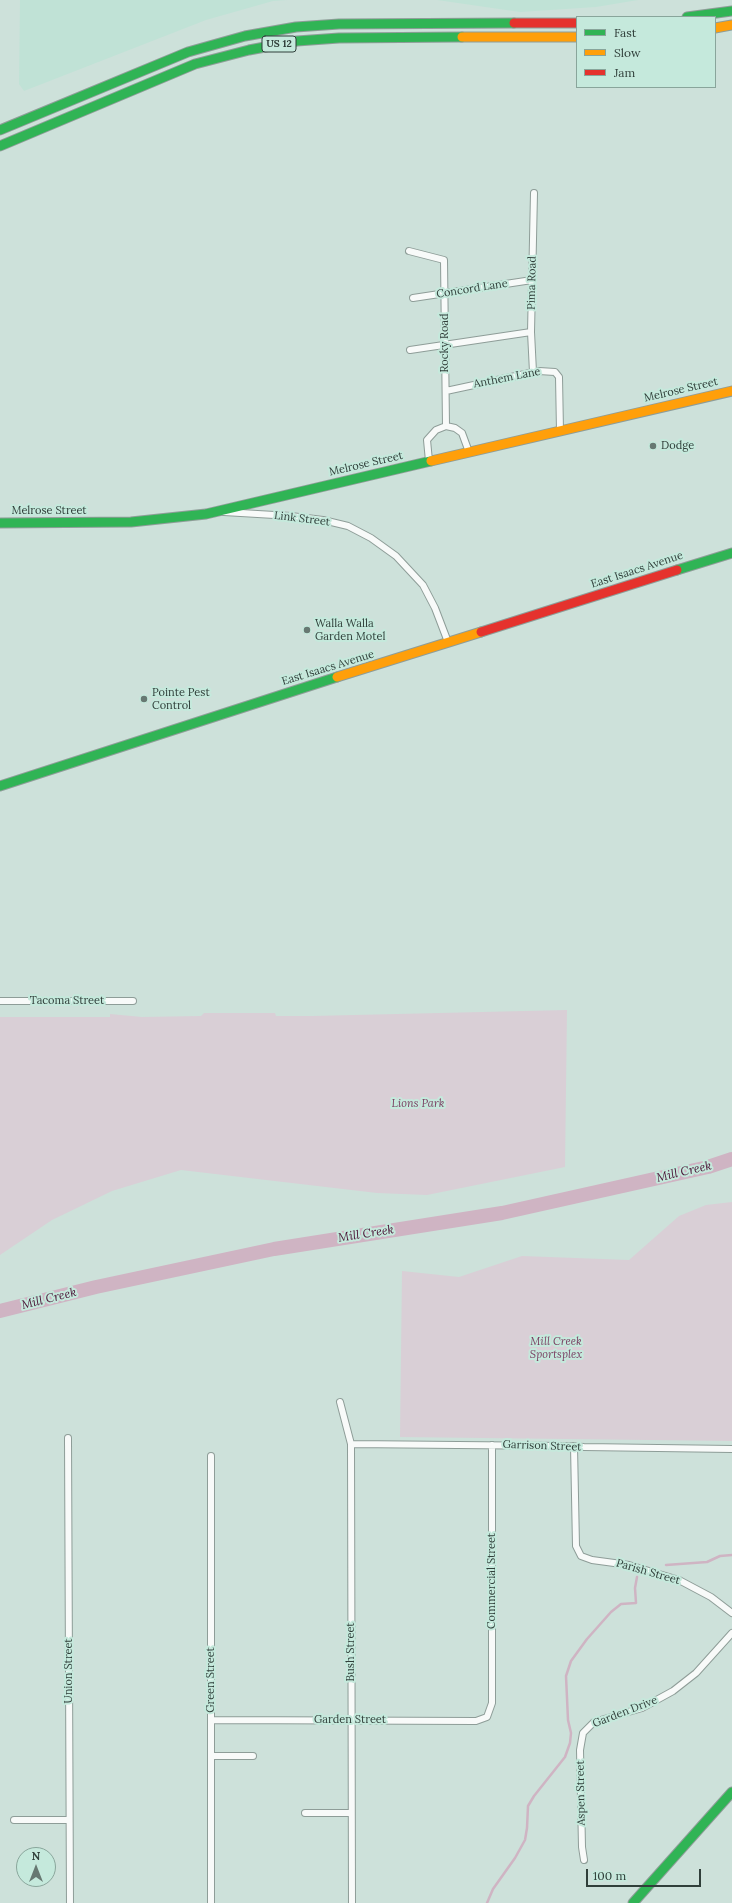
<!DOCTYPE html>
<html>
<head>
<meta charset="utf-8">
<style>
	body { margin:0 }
	#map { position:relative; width:732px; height:1903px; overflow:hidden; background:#cde1da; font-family:Lora,serif }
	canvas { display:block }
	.legend { position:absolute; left:576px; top:16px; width:140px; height:72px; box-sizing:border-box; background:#c5e9dc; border:1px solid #89a59b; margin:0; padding:5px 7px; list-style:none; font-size:12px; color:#303f3a }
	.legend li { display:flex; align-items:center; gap:8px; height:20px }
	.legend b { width:20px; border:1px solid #89a59b }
	.north { position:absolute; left:16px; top:1847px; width:40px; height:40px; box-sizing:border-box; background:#c5e9dc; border:1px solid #89a59b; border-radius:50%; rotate:0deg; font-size:11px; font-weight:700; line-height:16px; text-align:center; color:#303f3a }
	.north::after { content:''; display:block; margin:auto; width:14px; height:18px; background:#677872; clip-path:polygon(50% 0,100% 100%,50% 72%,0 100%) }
	.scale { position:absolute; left:586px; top:1869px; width:115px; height:18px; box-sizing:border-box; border:2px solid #303f3a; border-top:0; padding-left:5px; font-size:12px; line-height:14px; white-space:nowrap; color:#303f3a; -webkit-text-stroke:3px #c5e9dc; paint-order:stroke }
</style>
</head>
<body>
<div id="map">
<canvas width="732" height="1903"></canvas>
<ul class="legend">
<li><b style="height:5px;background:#30b455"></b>Fast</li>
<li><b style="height:5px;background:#ff9f0a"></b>Slow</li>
<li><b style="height:5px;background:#e5322d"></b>Jam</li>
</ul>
<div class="north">N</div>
<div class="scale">100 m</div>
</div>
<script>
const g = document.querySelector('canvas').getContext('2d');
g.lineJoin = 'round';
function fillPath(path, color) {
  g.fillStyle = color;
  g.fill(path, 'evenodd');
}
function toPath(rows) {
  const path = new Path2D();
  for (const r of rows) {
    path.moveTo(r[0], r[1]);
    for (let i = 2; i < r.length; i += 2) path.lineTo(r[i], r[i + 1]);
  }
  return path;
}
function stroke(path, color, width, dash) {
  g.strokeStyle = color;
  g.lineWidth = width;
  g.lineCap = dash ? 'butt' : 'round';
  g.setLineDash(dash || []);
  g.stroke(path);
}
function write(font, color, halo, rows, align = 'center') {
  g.font = font + ' Lora,serif';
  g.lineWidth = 4;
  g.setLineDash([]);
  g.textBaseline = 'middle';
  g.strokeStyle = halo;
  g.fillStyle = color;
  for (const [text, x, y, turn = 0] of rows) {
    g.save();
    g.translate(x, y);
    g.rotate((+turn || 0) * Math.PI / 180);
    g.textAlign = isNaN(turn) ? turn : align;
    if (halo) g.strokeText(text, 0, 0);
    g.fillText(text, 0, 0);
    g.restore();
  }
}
fillPath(toPath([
	[20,0,287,0,273,1,206,20,24,91,19,84],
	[437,0,638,0,596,7,520,12]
]), '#c0e2d6');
fillPath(toPath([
	[567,1010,565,1167,427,1195,377,1193,181,1170,112,1191,52,1220,0,1255,0,1017,110,1017,110,1014,142,1017,201,1016,204,1013,275,1013,276,1016,312,1016],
	[732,1202,732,1441,400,1437,402,1271,459,1277,522,1256,629,1260,679,1216,706,1205]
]), '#d9cfd6');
stroke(toPath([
	[666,1565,707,1562,720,1556,732,1555],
	[487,1903,493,1889,515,1858,525,1840,527,1828,528,1806,534,1796,565,1757,570,1743,571,1733,568,1720,566,1676,571,1661,587,1639,611,1612,621,1604,636,1603,635,1588,637,1577]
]), '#cfb4c3', 2.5);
stroke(toPath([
	[0,1311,96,1287,274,1249,502,1213,708,1167,732,1159]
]), '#cfb4c3', 14);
const street = toPath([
	[409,251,444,260,446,426,436,430,427,440,429,461],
	[413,298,532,280],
	[410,350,531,332],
	[533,372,531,332,534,193],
	[446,391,539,371,555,372,559,377,560,431],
	[446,426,455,428,462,433,469,452],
	[224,512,291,516,323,520,348,526,371,538,396,556,423,585,435,608,448,642],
	[0,1001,133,1001],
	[340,1402,351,1444,352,1903],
	[68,1438,70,1903],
	[351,1444,564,1446,584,1447,732,1449],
	[574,1446,576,1546,581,1556,592,1560,629,1565,679,1580,711,1597,732,1613],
	[211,1456,211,1903],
	[211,1720,476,1721,487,1717,492,1703,492,1445],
	[211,1756,253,1756],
	[305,1813,351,1813],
	[14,1820,69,1820],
	[584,1860,582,1847,580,1750,583,1733,594,1722,642,1708,673,1691,696,1673,732,1633]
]);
const fast = toPath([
	[687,17,732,11],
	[0,130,188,52,245,36,296,27,339,24,514,23],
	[0,146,195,64,249,50,297,41,339,38,462,37],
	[0,523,131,522,206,514,431,461],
	[677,570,732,553],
	[0,786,337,677],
	[633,1903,732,1792]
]);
const slow = toPath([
	[715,28,732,25],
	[462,37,577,37],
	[431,461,732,391],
	[337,677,481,632]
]);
const jam = toPath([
	[514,23,577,23],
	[481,632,677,570]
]);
stroke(street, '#8e9d98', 8);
stroke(fast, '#8e9d98', 11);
stroke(slow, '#8e9d98', 11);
stroke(jam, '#8e9d98', 11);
stroke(street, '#f8faf9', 6);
stroke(fast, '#30b455', 9);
stroke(slow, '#ff9f0a', 9);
stroke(jam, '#e5322d', 9);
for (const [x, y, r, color] of [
	[653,446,4,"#677872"],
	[307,630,4,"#677872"],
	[144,699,4,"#677872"]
]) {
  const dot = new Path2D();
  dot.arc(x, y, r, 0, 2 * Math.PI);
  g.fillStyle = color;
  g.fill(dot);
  stroke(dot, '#c5e9dc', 1.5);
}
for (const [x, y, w] of [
	[279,44,34]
]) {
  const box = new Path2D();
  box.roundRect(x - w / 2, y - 8, w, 16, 3);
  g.fillStyle = '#c5e9dc';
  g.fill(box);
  stroke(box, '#303f3a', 1);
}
write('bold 10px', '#303f3a', null, [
	["US 12",279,44]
]);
write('11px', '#303f3a', '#c5e9dc', [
	["Pima Road",532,283,-89],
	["Concord Lane",472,289,-9],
	["Rocky Road",445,343,-90],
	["Anthem Lane",507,378,-11],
	["Melrose Street",681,390,-13],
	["Melrose Street",366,464,-13],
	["Melrose Street",49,511],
	["Link Street",302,519,7],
	["East Isaacs Avenue",637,570,-18],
	["East Isaacs Avenue",328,668,-17],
	["Tacoma Street",67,1001],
	["Garrison Street",542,1446,2],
	["Parish Street",648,1572,16],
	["Commercial Street",492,1581,-90],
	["Bush Street",351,1652,-90],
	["Union Street",69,1671,-90],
	["Green Street",211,1680,-90],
	["Garden Drive",625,1712,-21],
	["Garden Street",350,1720],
	["Aspen Street",581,1793,-91]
]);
write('11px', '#303f3a', '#c5e9dc', [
	["Dodge",661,446],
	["Walla Walla",315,624],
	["Garden Motel",315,637],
	["Pointe Pest",152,693],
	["Control",152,706]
], 'left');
write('italic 11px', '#7a3e61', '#c5e9dc', [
	["Lions Park",418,1104],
	["Mill Creek",556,1342],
	["Sportsplex",556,1355]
]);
write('italic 12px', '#4b1336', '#c5e9dc', [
	["Mill Creek",684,1172,-13],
	["Mill Creek",366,1234,-9],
	["Mill Creek",49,1299,-14]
]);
</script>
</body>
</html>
